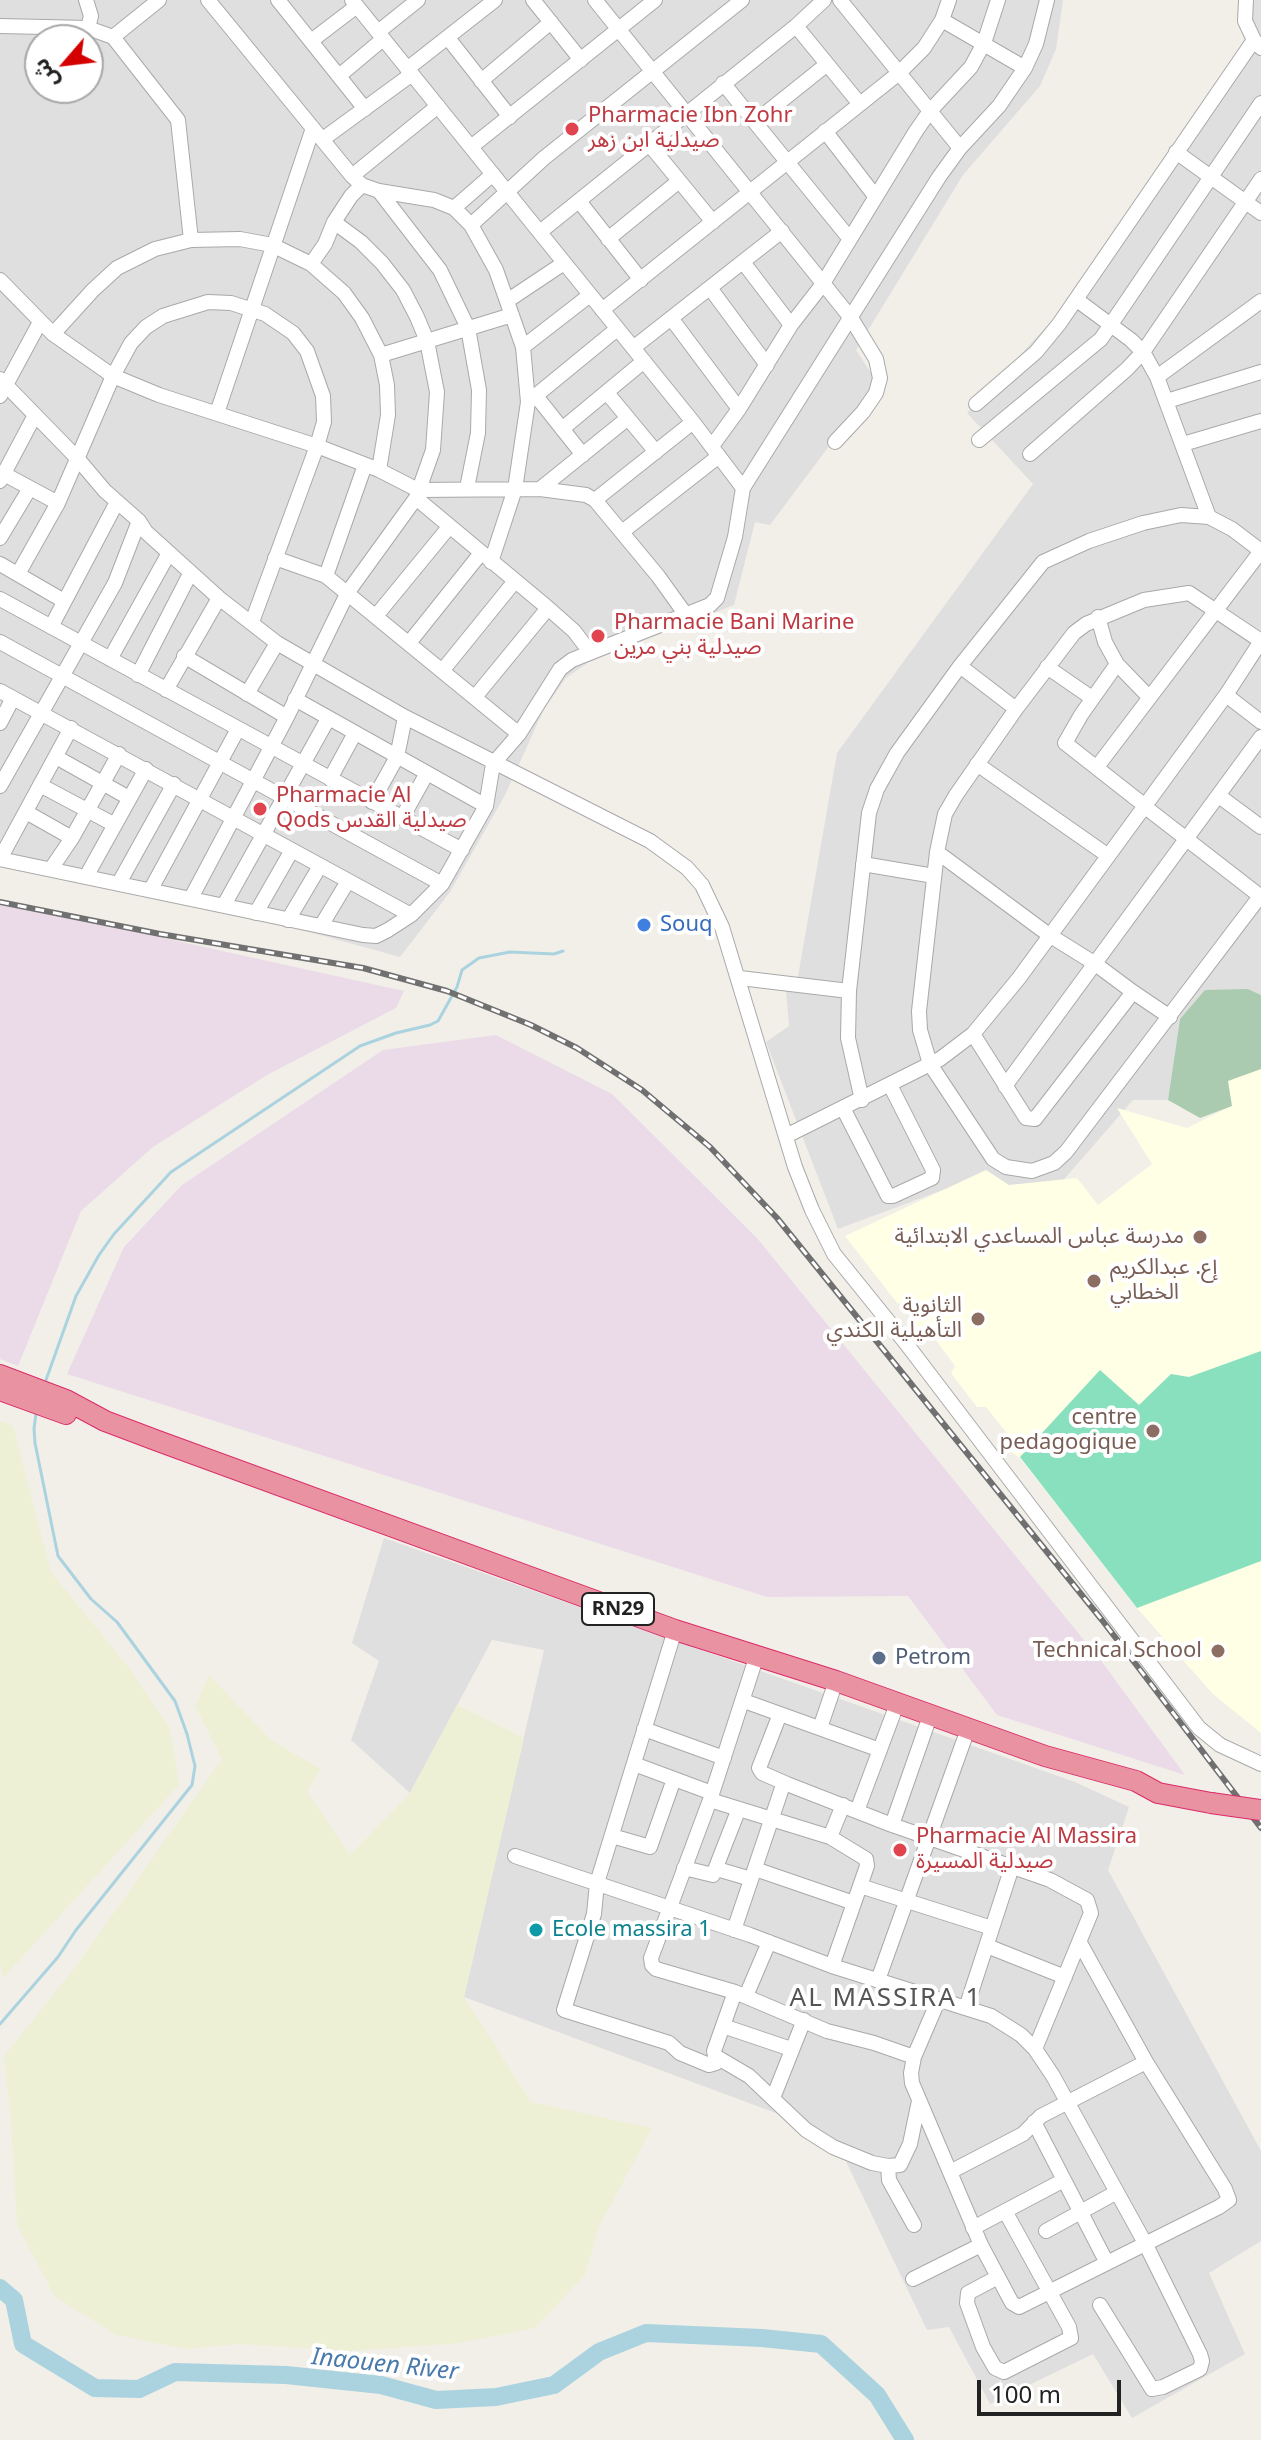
<!DOCTYPE html>
<html>
<head>
<meta charset="utf-8">
<style>
	body { margin:0 }
	#map { position:relative; width:1261px; height:2440px; overflow:hidden; background:#f2efe9; font-family:"Noto Sans","Noto Sans Arabic",sans-serif }
	canvas { display:block }
	.north { position:absolute; left:24px; top:24px; width:80px; height:80px; box-sizing:border-box; background:#fff; border:2px solid #a7a7a7; border-radius:50%; rotate:242deg; font-size:22px; font-weight:700; line-height:32px; text-align:center; color:#222 }
	.north::after { content:''; display:block; margin:auto; width:28px; height:36px; background:#d40000; clip-path:polygon(50% 0,100% 100%,50% 72%,0 100%) }
	.scale { position:absolute; left:977px; top:2380px; width:144px; height:36px; box-sizing:border-box; border:4px solid #222; border-top:0; padding-left:10px; font-size:24px; line-height:28px; white-space:nowrap; color:#222; -webkit-text-stroke:6px #fff; paint-order:stroke }
</style>
</head>
<body>
<div id="map">
<canvas width="1261" height="2440"></canvas>
<div class="north">ش</div>
<div class="scale">100 m</div>
</div>
<script>
const g = document.querySelector('canvas').getContext('2d');
g.lineJoin = 'round';
function fillPath(path, color) {
  g.fillStyle = color;
  g.fill(path, 'evenodd');
}
function toPath(rows) {
  const path = new Path2D();
  for (const r of rows) {
    path.moveTo(r[0], r[1]);
    for (let i = 2; i < r.length; i += 2) path.lineTo(r[i], r[i + 1]);
  }
  return path;
}
function stroke(path, color, width, dash) {
  g.strokeStyle = color;
  g.lineWidth = width;
  g.lineCap = dash ? 'butt' : 'round';
  g.setLineDash(dash || []);
  g.stroke(path);
}
function write(font, color, halo, rows, align = 'center') {
  g.font = font + ' "Noto Sans","Noto Sans Arabic",sans-serif';
  g.lineWidth = 8;
  g.setLineDash([]);
  g.textBaseline = 'middle';
  g.strokeStyle = halo;
  g.fillStyle = color;
  for (const [text, x, y, turn = 0] of rows) {
    g.save();
    g.translate(x, y);
    g.rotate((+turn || 0) * Math.PI / 180);
    g.textAlign = isNaN(turn) ? turn : align;
    if (halo) g.strokeText(text, 0, 0);
    g.fillText(text, 0, 0);
    g.restore();
  }
}
fillPath(toPath([
	[0,0,1063,0,1056,49,1040,86,963,175,856,350,877,382,770,525,755,522,734,605,589,662,566,678,544,709,505,795,450,892,400,957,284,925,0,866],
	[40,40,88,40,88,88,40,88],
	[1242,0,1261,0,1261,995,1248,989,1180,1019,1168,1100,1133,1100,1053,1192,1026,1201,975,1178,838,1229,766,1042,789,1026,785,979,797,982,837,753,1033,484,967,413,1066,305,1247,39,1238,18],
	[384,1538,1075,1782,1129,1807,1108,1870,1261,2151,1261,2241,1209,2273,1245,2354,1132,2418,1093,2354,990,2404,949,2327,927,2330,842,2153,792,2119,464,1997,544,1650,492,1640,410,1793,351,1740,379,1661,352,1643]
]), '#e0dfdf');
fillPath(toPath([
	[0,902,404,991,396,1008,267,1075,153,1147,81,1211,18,1366,0,1359],
	[496,1035,612,1094,757,1238,1105,1666,1185,1775,997,1715,908,1596,767,1597,67,1374,124,1247,182,1185,383,1050]
]), '#ebdbe8');
fillPath(toPath([
	[1261,1069,1261,1733,1213,1694,1137,1608,1020,1458,1010,1451,1014,1442,986,1407,977,1407,951,1373,955,1366,936,1340,926,1340,913,1323,915,1316,906,1299,898,1304,845,1236,986,1170,1009,1185,1077,1178,1098,1205,1152,1164,1117,1108,1187,1128,1231,1106,1227,1081]
]), '#ffffe5');
fillPath(toPath([
	[0,1421,13,1426,51,1572,129,1668,170,1728,179,1785,3,1978,0,1965],
	[209,1675,271,1740,321,1769,307,1792,350,1855,410,1793,457,1705,524,1738,464,1997,531,2102,652,2128,599,2227,585,2275,535,2328,460,2343,351,2351,239,2344,186,2349,116,2335,55,2297,17,2225,11,2121,4,2056,82,1958,222,1759,195,1706]
]), '#eef0d5');
fillPath(toPath([
	[1248,989,1261,995,1261,1069,1228,1081,1232,1106,1200,1118,1168,1100,1180,1019,1205,990]
]), '#aacbaf');
fillPath(toPath([
	[1261,1351,1261,1561,1137,1608,1020,1457,1100,1370,1139,1405,1171,1374,1189,1377]
]), '#88e0be');
stroke(toPath([
	[46,1380,76,1296,99,1255,114,1234,171,1172,360,1046,396,1033,430,1025,438,1021,457,987,462,970,479,958,510,952,554,954,563,951],
	[0,2024,58,1957,76,1930,192,1785,195,1766,187,1734,175,1701,117,1622,91,1599,58,1556,35,1443,34,1429,36,1413]
]), '#aad3df', 3);
stroke(toPath([
	[0,2288,14,2300,23,2344,95,2388,139,2389,175,2372,286,2375,381,2385,436,2400,496,2397,554,2385,599,2352,646,2333,762,2338,821,2344,877,2395,905,2440]
]), '#aad3df', 18);
const minor = toPath([
	[86,0,91,16,88,28],
	[208,0,352,176,362,185,379,191,434,200,454,208,471,225,496,270,523,347,528,402,515,489,491,562],
	[278,0,365,109],
	[352,0,693,422,743,488],
	[533,0,581,60],
	[595,0,851,318,876,359,880,378,876,393,863,412,835,442],
	[840,0,960,148],
	[1246,0,1245,21,1254,40,1261,48],
	[942,20,1025,68],
	[0,26,88,28,113,37,178,120,191,240],
	[796,26,859,103],
	[378,32,418,0],
	[113,37,159,0],
	[448,38,510,117],
	[311,41,357,6],
	[407,69,495,0],
	[339,76,383,39],
	[481,81,551,22],
	[723,83,849,238],
	[756,121,826,65],
	[825,131,875,196],
	[323,139,412,74],
	[649,144,713,222],
	[471,147,655,0],
	[1176,152,1261,213],
	[352,176,438,106],
	[379,191,440,270,468,328,479,390,478,433,467,488],
	[579,201,641,280],
	[454,208,493,174],
	[471,225,544,158,742,0],
	[540,232,796,26,824,0],
	[608,239,679,181],
	[743,262,791,325],
	[311,264,325,244,334,222,351,196,362,185],
	[0,280,53,334,113,376,159,395,317,446,379,470,418,490,540,489,586,495,595,500,658,576,686,615],
	[710,288,767,365],
	[1077,300,1131,340,1143,352,1157,377,1209,517,1232,529,1261,551],
	[507,301,564,263],
	[602,310,899,73,924,48,942,20,949,0],
	[671,318,739,409],
	[53,334,93,290,117,268,155,249,191,240,240,239,272,245,311,264,344,293,362,318,381,355,387,385,388,415,379,470],
	[523,347,590,295],
	[633,348,782,231],
	[381,355,512,315],
	[1157,377,1261,301],
	[0,379,77,458,105,491,139,521,146,532,219,598,277,643,405,717,650,841,687,868,702,885,722,927,795,1167,812,1210,834,1254,905,1342,1199,1728,1220,1745,1261,1764],
	[608,394,656,452],
	[0,396,40,322],
	[536,396,583,455],
	[1167,401,1261,372],
	[528,402,617,329],
	[976,404,1036,352,1059,324,1254,40],
	[217,413,313,128],
	[562,429,644,361],
	[979,440,1101,339,1261,103],
	[1183,444,1261,421],
	[712,446,739,409,791,325,822,285,916,131,930,111,971,67,984,43,998,0],
	[1030,454,1127,369,1143,352,1261,179],
	[4,474,58,503],
	[0,481,35,415],
	[540,489,628,418],
	[416,498,548,608,574,631,590,652],
	[595,500,693,422],
	[622,532,719,456],
	[0,538,30,488],
	[275,558,326,576,519,734],
	[0,564,64,601],
	[18,574,58,503,113,376,131,343,146,327,163,316,208,302,231,303,265,314,293,333,307,351,323,396,324,422,317,446,252,622],
	[326,576,365,465],
	[0,599,462,850],
	[376,616,449,527],
	[1098,617,1105,642,1117,664,1149,697],
	[51,627,117,502],
	[1261,641,1189,593,1144,600,1086,624,1074,633,1016,709,956,795,945,814,937,852,919,1011,920,1030,930,1064,993,1159,1006,1167,1032,1171,1054,1163,1066,1152,1261,895],
	[0,642,442,884],
	[409,643,481,553],
	[184,656,287,717],
	[110,659,169,553],
	[1117,664,1081,715,1065,743,1144,805],
	[960,666,1016,709],
	[1047,667,1092,698],
	[442,671,515,581],
	[138,675,190,574],
	[166,690,219,598],
	[0,691,411,915],
	[247,694,277,643],
	[1226,695,1261,722],
	[475,697,548,608],
	[295,699,486,806],
	[0,723,13,698],
	[56,757,129,798],
	[977,764,1107,855],
	[1097,767,1261,551],
	[330,779,355,733],
	[40,785,115,825],
	[0,786,115,583,139,521],
	[1219,796,1261,827],
	[372,802,397,757,405,717],
	[1144,806,1260,896],
	[26,812,72,838],
	[402,818,427,773],
	[937,852,1049,935,1094,963,1133,992,1035,1119,1026,1118,973,1034],
	[0,859,363,935,376,936,388,930,411,915,442,884,486,806,493,764,519,734,560,669,572,660,710,605,717,598,735,537,743,488,939,177,960,148,999,106,1025,68,1036,44,1047,0],
	[0,859,71,728],
	[863,864,934,876],
	[51,869,72,838,119,754],
	[87,875,146,769],
	[119,883,174,784],
	[151,889,238,729],
	[191,898,287,717,348,592,416,498,433,450,437,392,427,341,417,317,403,290,382,263,361,242,334,222],
	[224,905,328,719],
	[256,913,292,850],
	[288,920,320,866],
	[321,926,348,881],
	[740,978,849,991],
	[1133,992,1170,1017],
	[1005,1086,1261,737],
	[862,1100,848,1038,849,991,869,813,877,789,897,753,960,666,1043,562,1089,541,1143,523,1181,515,1209,517],
	[843,1108,888,1196,893,1196,932,1178,933,1170,890,1085],
	[786,1136,940,1059,973,1034,1019,978,1226,695,1261,641],
	[675,1630,597,1883,594,1914,564,2010,669,2043,680,2053,709,2065,716,2063,719,2059],
	[757,1655,710,1800,651,1958,652,1965,656,1969,735,1992,827,2031,874,2043,914,2057],
	[744,1701,880,1750],
	[780,1714,759,1768,762,1773,787,1784],
	[820,1728,836,1681],
	[644,1729,724,1758],
	[634,1764,712,1793],
	[710,1800,830,1837,866,1859,867,1866,832,1966],
	[857,1811,897,1704],
	[892,1825,930,1716],
	[612,1836,650,1847,674,1779],
	[830,1837,843,1805],
	[515,1856,750,1935,832,1966,991,2016,1021,2035,1035,2049,1053,2076,1145,2243,1200,2354,1202,2361,1200,2369,1163,2387,1152,2389,1100,2305],
	[684,1868,713,1875,738,1811],
	[717,1869,751,1879],
	[755,1869,854,1903],
	[860,1886,992,1928],
	[734,1930,782,1788,787,1784,892,1825,1050,1880,1087,1900,1091,1913,1035,2049],
	[987,1946,1065,1977],
	[878,1980,968,1729],
	[735,1992,714,2051,715,2056,749,2076,806,2130,833,2147,872,2163,888,2166,900,2165,910,2144,919,2101],
	[746,1996,769,1942],
	[938,2001,914,2057,911,2073,912,2083,981,2245,1012,2303,1019,2307,1219,2207,1229,2200,1225,2189,1146,2062,1080,1943],
	[966,2008,1012,1867],
	[723,2026,791,2049],
	[773,2098,804,2020],
	[1034,2122,1107,2263],
	[888,2166,889,2180,914,2225],
	[950,2172,1023,2134,1041,2116,1146,2062],
	[973,2228,1064,2180],
	[1046,2231,1117,2192],
	[998,2277,968,2293,967,2303,983,2347,995,2368,1004,2372,1071,2338,1069,2327,1005,2211],
	[913,2279,981,2245]
]);
const highway = toPath([
	[0,1375,66,1400,105,1421,158,1441,675,1630,836,1681,1045,1756,1136,1781,1158,1793,1211,1803],
	[0,1390,66,1414]
]);
stroke(minor, '#a9a9a9', 16);
stroke(highway, '#dc2a67', 22);
stroke(minor, '#fff', 14);
stroke(highway, '#e892a2', 20);
const rail = toPath([
	[0,902,160,934,363,968,447,991,531,1025,577,1048,642,1090,710,1147,777,1218,1102,1620,1261,1828]
]);
stroke(rail, '#707070', 6);
stroke(rail, '#fff', 3, [9]);
const highwayBridge = toPath([
	[1211,1803,1261,1810]
]);
stroke(highwayBridge, '#dc2a67', 22, []);
stroke(highwayBridge, '#e892a2', 20);
for (const [x, y, r, color] of [
	[572,129,8,"#e0444e"],
	[598,636,8,"#e0444e"],
	[260,809,8,"#e0444e"],
	[644,925,8,"#3f7fe0"],
	[1200,1237,8,"#8d6e63"],
	[1094,1281,8,"#8d6e63"],
	[978,1319,8,"#8d6e63"],
	[1153,1431,8,"#8d6e63"],
	[1218,1651,8,"#8d6e63"],
	[879,1658,8,"#5c6f8a"],
	[900,1850,8,"#e0444e"],
	[536,1930,8,"#0f9aa8"]
]) {
  const dot = new Path2D();
  dot.arc(x, y, r, 0, 2 * Math.PI);
  g.fillStyle = color;
  g.fill(dot);
  stroke(dot, '#fff', 3);
}
for (const [x, y, w] of [
	[618,1609,72]
]) {
  const box = new Path2D();
  box.roundRect(x - w / 2, y - 16, w, 32, 6);
  g.fillStyle = '#fff';
  g.fill(box);
  stroke(box, '#222', 2);
}
write('bold 20px', '#222', null, [
	["RN29",618,1609]
]);
write('22px', '#be3a42', '#fff', [
	["Pharmacie Ibn Zohr",588,116],
	["صيدلية ابن زهر",588,141],
	["Pharmacie Bani Marine",614,623],
	["صيدلية بني مرين",614,648],
	["Pharmacie Al",276,796],
	["Qods صيدلية القدس",276,821],
	["Pharmacie Al Massira",916,1837],
	["صيدلية المسيرة",916,1862]
], 'left');
write('22px', '#366cbe', '#fff', [
	["Souq",660,925]
], 'left');
write('22px', '#785e54', '#fff', [
	["مدرسة عباس المساعدي الابتدائية",1184,1237],
	["إع. عبدالكريم",1110,1268,"left"],
	["الخطابي",1110,1293,"left"],
	["الثانوية",962,1306],
	["التأهيلية الكندي",962,1331],
	["centre",1137,1418],
	["pedagogique",1137,1443],
	["Technical School",1202,1651]
], 'right');
write('22px', '#4e5e75', '#fff', [
	["Petrom",895,1658]
], 'left');
write('22px', '#0d838f', '#fff', [
	["Ecole massira 1",552,1930]
], 'left');
write('italic 24px', '#4a7aab', '#fff', [
	["Inaouen River",385,2365,6]
]);
g.letterSpacing = '2px';
write('26px', '#555', '#fff', [
	["AL MASSIRA 1",886,1999]
]);
g.letterSpacing = '0px';
</script>
</body>
</html>
